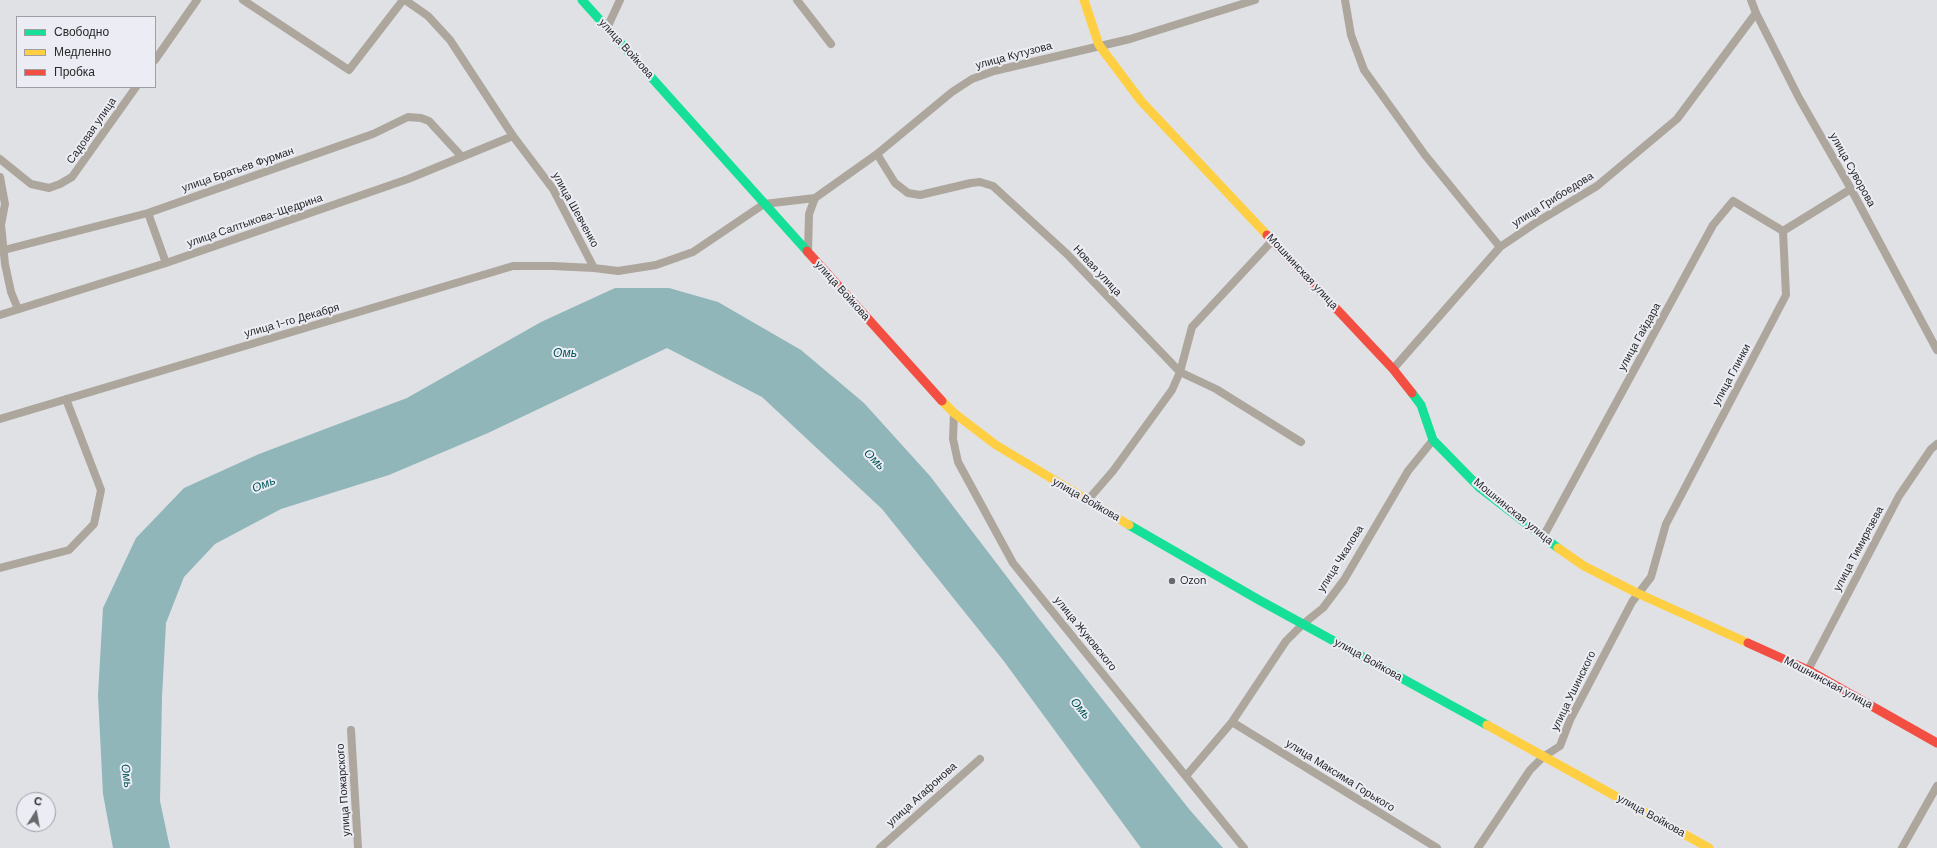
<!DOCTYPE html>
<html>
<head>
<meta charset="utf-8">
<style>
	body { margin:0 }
	#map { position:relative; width:1937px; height:848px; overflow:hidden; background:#e0e1e5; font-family:"DM Sans",sans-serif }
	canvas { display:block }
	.legend { position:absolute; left:16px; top:16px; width:140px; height:72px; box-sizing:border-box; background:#ecedf4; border:1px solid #9e9ea3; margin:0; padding:5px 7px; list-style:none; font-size:12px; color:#28282a }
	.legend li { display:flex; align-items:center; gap:8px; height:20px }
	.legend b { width:20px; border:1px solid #9e9ea3 }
	.north { position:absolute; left:16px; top:792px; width:40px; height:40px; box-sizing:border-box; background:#ecedf4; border:1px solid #9e9ea3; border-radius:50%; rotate:11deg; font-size:11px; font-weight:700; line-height:16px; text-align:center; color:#28282a }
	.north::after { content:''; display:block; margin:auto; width:14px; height:18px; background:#68696b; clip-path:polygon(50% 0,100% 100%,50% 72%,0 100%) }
</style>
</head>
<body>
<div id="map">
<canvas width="1937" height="848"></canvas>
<ul class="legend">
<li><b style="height:5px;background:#16e098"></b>Свободно</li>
<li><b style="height:5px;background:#ffcf43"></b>Медленно</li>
<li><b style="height:5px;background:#f24e42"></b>Пробка</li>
</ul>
<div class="north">С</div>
</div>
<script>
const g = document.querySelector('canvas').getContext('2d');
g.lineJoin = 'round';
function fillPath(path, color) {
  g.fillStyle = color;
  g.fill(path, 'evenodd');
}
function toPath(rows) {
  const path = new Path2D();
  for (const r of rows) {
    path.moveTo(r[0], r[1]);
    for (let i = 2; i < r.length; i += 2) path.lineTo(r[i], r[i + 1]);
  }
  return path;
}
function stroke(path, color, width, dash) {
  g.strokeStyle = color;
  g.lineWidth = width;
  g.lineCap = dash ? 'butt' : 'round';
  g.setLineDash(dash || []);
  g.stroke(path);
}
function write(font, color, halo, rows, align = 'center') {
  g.font = font + ' "DM Sans",sans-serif';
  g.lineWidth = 4;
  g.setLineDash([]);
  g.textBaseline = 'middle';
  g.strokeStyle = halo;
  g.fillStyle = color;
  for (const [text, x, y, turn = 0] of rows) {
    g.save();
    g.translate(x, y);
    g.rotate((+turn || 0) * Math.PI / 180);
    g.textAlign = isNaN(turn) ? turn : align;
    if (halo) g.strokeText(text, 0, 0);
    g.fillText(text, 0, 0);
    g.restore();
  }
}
fillPath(toPath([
	[615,288,669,288,718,302,801,350,864,403,930,476,1036,615,1189,809,1223,848,1141,848,1003,660,882,509,762,397,667,348,488,433,389,475,281,509,215,544,184,577,166,623,162,697,160,801,170,848,113,848,103,794,98,695,103,608,136,538,184,488,259,454,407,398,541,322]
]), '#90b6b9');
stroke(toPath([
	[243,0,349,70,403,0],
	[405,0,428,16,450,40,513,136,553,189,594,268,618,271,656,265,693,252,764,204,815,198,877,154,952,92,972,79,994,71,1130,39,1255,0],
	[797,0,831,44],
	[1345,0,1351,35,1364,70,1425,155,1500,247],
	[1751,0,1756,13,1799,98,1851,189,1937,350],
	[607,28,620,0],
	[155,60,197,0],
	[877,154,895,183,908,193,920,195,971,183,980,182,993,186,1067,254,1180,372,1216,389,1301,442],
	[0,159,31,184,49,188,60,184,72,177,136,87],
	[0,177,5,204,1,225,5,264,11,292,18,309],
	[148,213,166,263],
	[4,250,148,213,373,134,408,117,421,118,429,121,462,157],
	[808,253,809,214,815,198],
	[0,315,166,263,408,179,513,136],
	[1393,369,1500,247,1537,222,1597,186,1677,119,1756,13],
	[954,413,953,439,958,462,1013,563,1244,848],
	[0,419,513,266,553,266,594,268],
	[1087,501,1113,471,1172,390,1180,372,1192,327,1272,241],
	[1543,537,1713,225,1733,201,1783,231],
	[0,568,69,550,94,524,101,490,66,399],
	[1808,670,1899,496,1931,449,1937,444],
	[1232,722,1437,848],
	[351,730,358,848],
	[1186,776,1232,722,1286,641,1303,624,1323,608,1344,580,1408,471,1433,440],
	[880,848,980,759],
	[1478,848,1530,770,1543,757,1560,746,1570,720,1632,602,1651,577,1666,524,1786,295,1783,231,1851,189],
	[1902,848,1937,786]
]), '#aca69d', 8);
stroke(toPath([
	[582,0,807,251],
	[1412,393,1421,405,1433,440,1480,488,1558,548],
	[1129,525,1259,600,1487,725]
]), '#16e098', 9);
stroke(toPath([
	[1084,0,1099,45,1141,101,1267,235],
	[942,401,954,413,996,445,1129,525],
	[1558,548,1584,566,1637,593,1748,643],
	[1487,725,1709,848]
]), '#ffcf43', 9);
stroke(toPath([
	[1267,235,1393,369,1412,393],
	[807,251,942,401],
	[1748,643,1808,670,1937,743]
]), '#f24e42', 9);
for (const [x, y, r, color] of [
	[1172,581,4,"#68696b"]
]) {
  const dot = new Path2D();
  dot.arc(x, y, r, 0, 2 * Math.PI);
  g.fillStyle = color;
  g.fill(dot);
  stroke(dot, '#ecedf4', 1.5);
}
write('11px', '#28282a', '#ecedf4', [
	["улица Войкова",626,49,48],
	["улица Кутузова",1014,56,-15],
	["Садовая улица",92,131,-55],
	["улица Братьев Фурман",238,170,-19],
	["улица Суворова",1852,170,61],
	["улица Грибоедова",1553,200,-32],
	["улица Шевченко",575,210,61],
	["улица Салтыкова-Щедрина",255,221,-19],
	["Новая улица",1097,271,47],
	["Мошнинская улица",1302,272,47],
	["улица Войкова",842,291,48],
	["улица 1-го Декабря",292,321,-16],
	["улица Гайдара",1640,337,-61],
	["улица Глинки",1732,375,-62],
	["улица Войкова",1086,500,30],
	["Мошнинская улица",1513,512,39],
	["улица Тимирязева",1859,549,-62],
	["улица Чкалова",1341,559,-58],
	["улица Жуковского",1085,634,51],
	["улица Войкова",1368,660,29],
	["Мошнинская улица",1828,683,28],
	["улица Ушинского",1574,691,-64],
	["улица Максима Горького",1340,776,32],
	["улица Пожарского",344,790,-94],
	["улица Агафонова",922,795,-42],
	["улица Войкова",1651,816,29]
]);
write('11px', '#28282a', '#ecedf4', [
	["Ozon",1180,581]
], 'left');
write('italic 12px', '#005658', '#ecedf4', [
	["Омь",565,354],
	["Омь",874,460,45],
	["Омь",264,485,-22],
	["Омь",1080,709,50],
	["Омь",126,776,82]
]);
</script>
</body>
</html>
